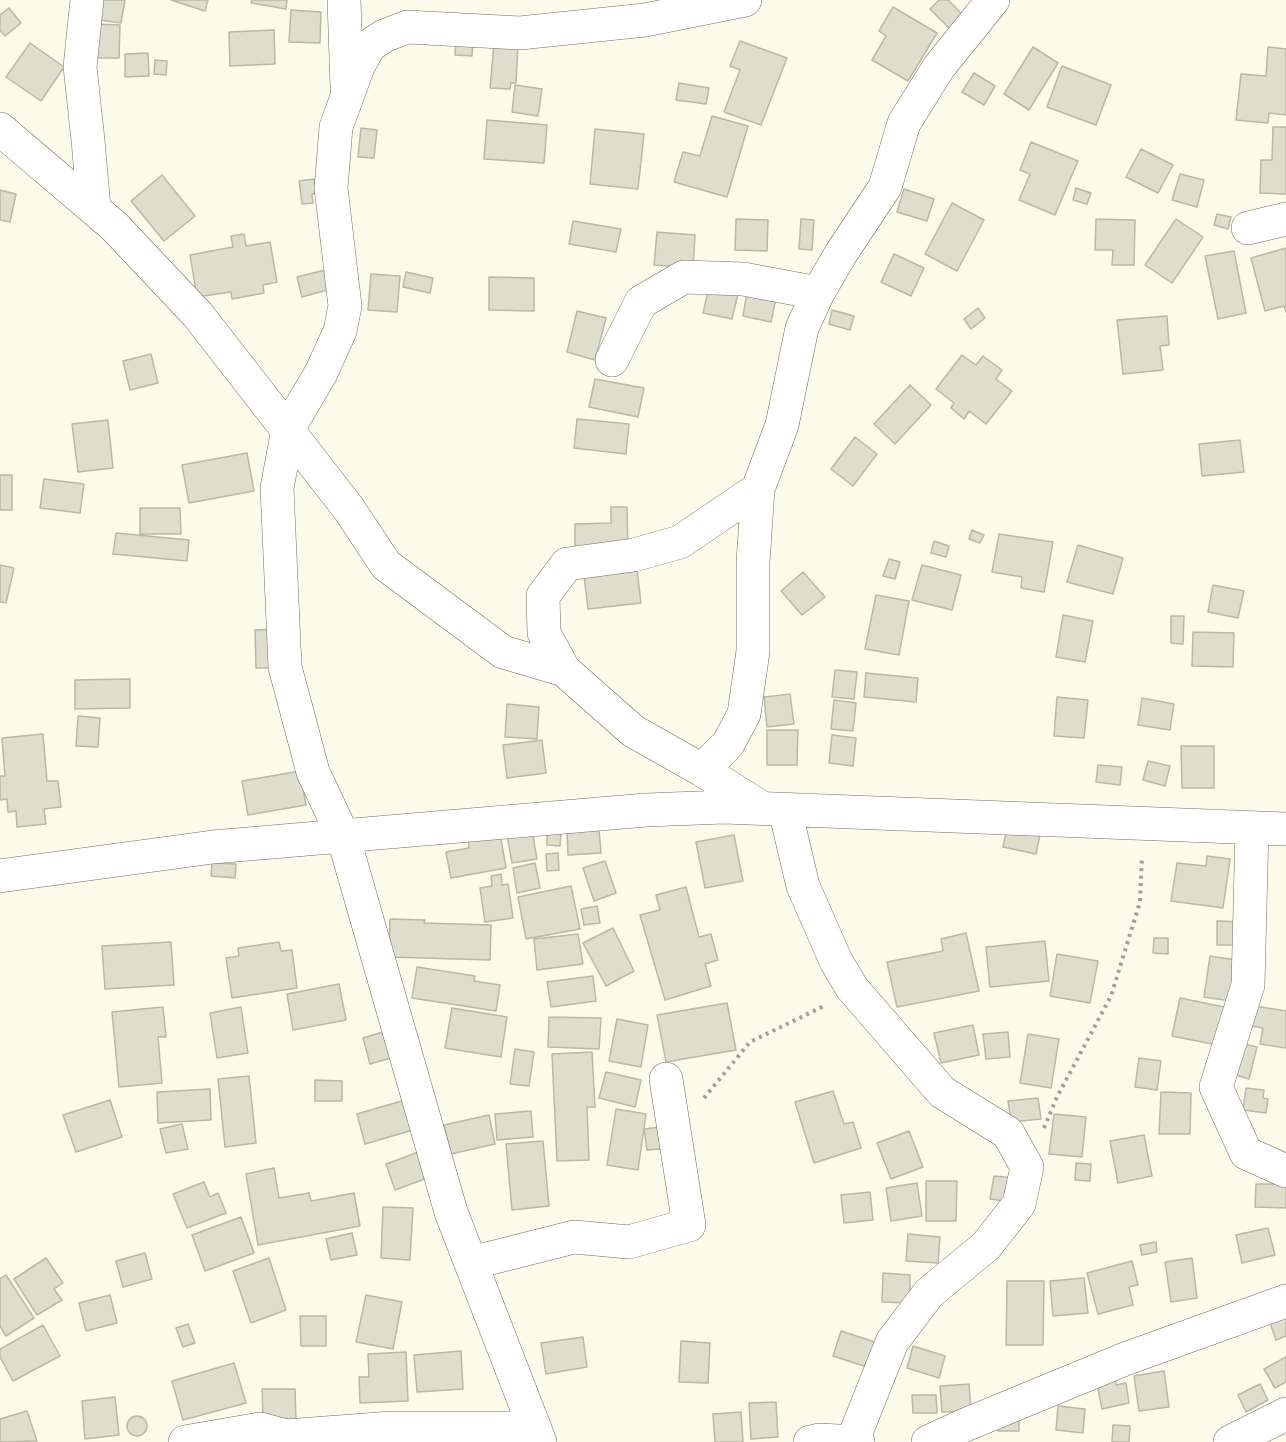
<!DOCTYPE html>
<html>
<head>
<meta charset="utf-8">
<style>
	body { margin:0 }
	canvas { display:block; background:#fcfaea }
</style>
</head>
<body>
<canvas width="1286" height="1442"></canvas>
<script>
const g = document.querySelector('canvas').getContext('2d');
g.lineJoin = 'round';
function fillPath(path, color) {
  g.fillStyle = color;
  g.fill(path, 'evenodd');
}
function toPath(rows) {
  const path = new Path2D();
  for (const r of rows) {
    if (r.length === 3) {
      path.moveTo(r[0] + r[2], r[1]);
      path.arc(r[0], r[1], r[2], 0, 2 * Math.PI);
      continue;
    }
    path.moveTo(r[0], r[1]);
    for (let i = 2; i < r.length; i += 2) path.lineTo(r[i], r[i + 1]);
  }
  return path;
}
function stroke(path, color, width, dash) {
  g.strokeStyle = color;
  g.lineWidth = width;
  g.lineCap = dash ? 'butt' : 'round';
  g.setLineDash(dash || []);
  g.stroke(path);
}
const building = toPath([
	[96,0,125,0,121,23,93,19,96,0],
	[171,0,208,0,205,11,171,0],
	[252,0,287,0,286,9,251,3,252,0],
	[939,0,948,0,964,16,950,29,930,9,939,0],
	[893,7,937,33,908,81,872,60,886,36,879,31,893,7],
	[9,8,21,23,5,36,0,30,0,15,9,8],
	[291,10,321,12,320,43,289,42,291,10],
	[93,24,120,25,119,58,92,58,93,24],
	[274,30,275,64,230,66,229,32,274,30],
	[456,39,473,40,472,56,455,55,456,39],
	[740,41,787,58,761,125,724,112,740,70,730,66,740,41],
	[30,43,64,67,41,101,6,77,30,43],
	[494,43,518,45,516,83,511,83,510,89,490,88,494,43],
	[1033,47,1058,63,1029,110,1004,94,1033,47],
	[1268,47,1286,49,1286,115,1269,113,1268,123,1236,120,1241,74,1266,76,1268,47],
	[148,53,149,76,125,77,125,54,148,53],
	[155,60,167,61,166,75,154,74,155,60],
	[1062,66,1111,85,1096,125,1047,107,1062,66],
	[974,73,995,86,984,105,962,92,974,73],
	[679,83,709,88,706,104,676,100,679,83],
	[515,85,542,89,538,116,512,112,515,85],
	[712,116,748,126,727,197,674,182,683,152,700,156,712,116],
	[487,120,547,125,544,163,484,159,487,120],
	[1273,127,1286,127,1286,194,1260,193,1261,160,1272,160,1273,127],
	[361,128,377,130,374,158,358,157,361,128],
	[595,129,644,134,638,189,590,184,595,129],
	[1031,142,1078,161,1055,215,1019,200,1030,174,1020,170,1031,142],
	[1141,149,1173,165,1158,193,1126,177,1141,149],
	[1180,174,1204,180,1197,207,1172,200,1180,174],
	[162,175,195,216,164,241,131,201,162,175],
	[314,179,316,193,312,194,313,203,302,204,299,181,314,179],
	[1076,188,1091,193,1087,204,1073,200,1076,188],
	[904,189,934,199,927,221,897,212,904,189],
	[0,190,16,194,10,222,0,220,0,190],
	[952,203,984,220,957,271,925,254,952,203],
	[1217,214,1231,217,1228,229,1214,225,1217,214],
	[736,219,768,220,767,251,735,250,736,219],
	[801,219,814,220,812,250,799,249,801,219],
	[1096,219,1135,220,1134,265,1112,265,1113,250,1095,250,1096,219],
	[1176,219,1203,237,1172,283,1145,265,1176,219],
	[573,221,621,229,616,252,569,244,573,221],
	[657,232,695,235,693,268,654,265,657,232],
	[244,234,246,246,270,242,277,282,263,285,264,293,232,299,231,292,197,297,190,255,233,247,231,236,244,234],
	[1286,248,1286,312,1284,306,1265,311,1251,258,1286,248],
	[1234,251,1246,313,1218,319,1205,256,1234,251],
	[894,254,924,268,911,296,881,282,894,254],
	[325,270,331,289,302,297,297,277,325,270],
	[406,272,433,278,430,293,403,287,406,272],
	[371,274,400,276,397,312,368,310,371,274],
	[489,277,534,278,534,311,489,310,489,277],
	[710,283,739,289,732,319,703,313,710,283],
	[747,292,776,298,771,322,743,316,747,292],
	[978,308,985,318,971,329,964,319,978,308],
	[832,310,854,316,850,330,829,324,832,310],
	[577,311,606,318,595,360,567,352,577,311],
	[1167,316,1169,345,1160,346,1163,370,1123,374,1117,320,1167,316],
	[151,354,158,383,130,390,123,361,151,354],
	[962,355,976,365,983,356,1002,370,996,379,1012,391,986,424,969,411,964,419,951,408,954,403,936,389,962,355],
	[595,379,644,388,638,417,589,407,595,379],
	[910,385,931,405,895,444,874,424,910,385],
	[577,419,629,424,626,454,574,448,577,419],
	[108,420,113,468,78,472,72,424,108,420],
	[855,437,877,454,853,486,831,469,855,437],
	[1240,440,1244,472,1202,476,1199,444,1240,440],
	[247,453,254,491,189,503,182,465,247,453],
	[0,475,12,475,12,510,0,510,0,475],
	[44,479,84,484,80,513,40,508,44,479],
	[611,507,627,507,628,553,575,554,575,524,611,523,611,507],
	[140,508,180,508,181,534,140,534,140,508],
	[972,530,984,535,980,543,969,539,972,530],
	[116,533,189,540,187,561,113,554,116,533],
	[999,534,1053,542,1044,592,1021,588,1022,577,992,572,999,534],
	[934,541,949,546,946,557,931,553,934,541],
	[1078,545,1123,558,1113,594,1067,582,1078,545],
	[889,559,900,562,895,579,883,576,889,559],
	[636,561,641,603,588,609,583,568,636,561],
	[0,565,14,568,6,603,0,602,0,565],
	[922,565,961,575,952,610,912,600,922,565],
	[803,572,825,597,802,615,781,591,803,572],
	[1213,585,1244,591,1238,618,1208,612,1213,585],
	[876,595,909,601,899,655,865,649,876,595],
	[1063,615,1093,621,1085,662,1056,657,1063,615],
	[1171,616,1184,616,1183,644,1171,643,1171,616],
	[278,629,279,668,256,668,255,630,278,629],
	[1193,632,1234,633,1233,667,1192,666,1193,632],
	[835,670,857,672,854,699,832,697,835,670],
	[866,673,918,678,916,702,864,697,866,673],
	[130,679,130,708,75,709,75,680,130,679],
	[790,694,794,724,767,727,764,697,790,694],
	[1057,697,1088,700,1084,738,1054,736,1057,697],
	[1142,698,1174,704,1170,730,1138,725,1142,698],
	[834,700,856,703,853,731,831,729,834,700],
	[507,704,539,707,537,739,505,737,507,704],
	[78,716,100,718,98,747,76,746,78,716],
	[767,730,798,730,797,765,767,765,767,730],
	[43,734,47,781,58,781,61,807,44,809,46,824,17,827,16,811,8,812,7,799,0,800,0,776,5,776,2,738,43,734],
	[832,735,856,738,853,766,829,763,832,735],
	[542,740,546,773,507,778,503,745,542,740],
	[1181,746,1214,746,1214,788,1182,788,1181,746],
	[1148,761,1170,766,1165,786,1143,780,1148,761],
	[1098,765,1122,767,1120,785,1096,782,1098,765],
	[300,771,306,805,248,815,242,781,300,771],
	[1008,823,1041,830,1036,854,1003,847,1008,823],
	[599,829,601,853,568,855,567,832,599,829],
	[532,831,537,859,512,863,507,835,532,831],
	[547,832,561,832,560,846,547,845,547,832],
	[500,833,506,868,451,878,446,852,469,848,468,839,500,833],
	[734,835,743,881,705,888,696,842,734,835],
	[558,853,559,870,547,871,546,854,558,853],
	[1207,856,1230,859,1223,908,1171,901,1177,863,1206,866,1207,856],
	[605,861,616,893,594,901,583,868,605,861],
	[212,863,236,864,235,878,211,876,212,863],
	[535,863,540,888,517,893,513,868,535,863],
	[501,874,502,885,508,884,513,918,485,922,480,888,492,886,491,876,501,874],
	[571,886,580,929,526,939,518,897,571,886],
	[686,887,699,937,711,934,718,960,705,964,711,986,665,1000,640,915,660,910,656,895,686,887],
	[597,906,600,923,584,925,581,909,597,906],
	[390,919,425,920,424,923,491,925,490,960,389,957,390,919],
	[1217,921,1244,922,1244,945,1217,945,1217,921],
	[613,928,634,971,606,986,583,943,613,928],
	[966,933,979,991,897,1007,887,962,943,951,941,939,966,933],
	[578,934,583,964,537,970,534,939,578,934],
	[1154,938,1168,938,1168,954,1153,953,1154,938],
	[1045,941,1049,981,990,987,986,947,1045,941],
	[171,942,174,985,105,989,102,946,171,942],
	[279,942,281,951,292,950,297,988,232,998,226,958,239,956,238,948,279,942],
	[1057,954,1098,961,1090,1003,1050,996,1057,954],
	[1210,956,1243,961,1237,1002,1204,997,1210,956],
	[417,967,475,976,474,981,500,985,496,1011,412,998,417,967],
	[593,976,596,1001,551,1007,547,982,593,976],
	[339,984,346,1020,293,1030,287,994,339,984],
	[1180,998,1229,1008,1222,1046,1172,1036,1180,998],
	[727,1003,736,1050,666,1062,657,1015,727,1003],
	[1255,1006,1286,1011,1286,1048,1260,1044,1263,1028,1251,1026,1255,1006],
	[163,1007,166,1037,158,1037,162,1083,119,1087,112,1012,163,1007],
	[241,1007,248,1053,217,1058,210,1013,241,1007],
	[452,1008,507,1017,501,1057,445,1048,452,1008],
	[549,1017,601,1018,599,1049,548,1047,549,1017],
	[617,1019,648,1025,641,1067,609,1061,617,1019],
	[973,1025,979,1055,941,1063,934,1033,973,1025],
	[383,1032,391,1058,370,1064,363,1038,383,1032],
	[1008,1032,1010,1057,986,1059,983,1034,1008,1032],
	[1028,1034,1059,1039,1051,1088,1020,1083,1028,1034],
	[1240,1043,1257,1047,1249,1079,1233,1074,1240,1043],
	[515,1049,534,1052,529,1086,510,1084,515,1049],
	[592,1052,595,1107,587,1107,589,1160,557,1161,552,1054,592,1052],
	[1139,1058,1161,1061,1157,1090,1135,1087,1139,1058],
	[606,1072,641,1080,635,1107,599,1098,606,1072],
	[249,1076,256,1143,225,1147,218,1079,249,1076],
	[315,1080,342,1081,342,1101,315,1101,315,1080],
	[1246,1088,1264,1090,1263,1098,1268,1099,1266,1113,1243,1110,1246,1088],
	[210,1089,211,1120,158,1123,157,1092,210,1089],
	[833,1091,844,1124,853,1122,861,1148,814,1163,795,1102,833,1091],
	[1161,1092,1191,1093,1190,1134,1159,1134,1161,1092],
	[1038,1098,1041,1119,1011,1122,1008,1101,1038,1098],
	[110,1100,122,1137,76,1152,63,1115,110,1100],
	[405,1100,413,1130,365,1144,357,1114,405,1100],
	[616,1109,646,1114,638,1170,607,1165,616,1109],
	[531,1111,533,1137,497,1140,495,1114,531,1111],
	[1054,1114,1086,1117,1082,1157,1049,1154,1054,1114],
	[489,1115,495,1144,451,1154,444,1125,489,1115],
	[182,1124,188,1149,166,1153,160,1129,182,1124],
	[660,1127,662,1149,647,1150,644,1129,660,1127],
	[909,1131,923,1167,891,1179,877,1143,909,1131],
	[1144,1135,1152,1176,1118,1183,1110,1141,1144,1135],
	[543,1141,549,1206,512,1210,506,1144,543,1141],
	[424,1150,433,1176,395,1190,386,1164,424,1150],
	[1076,1163,1091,1164,1090,1181,1075,1180,1076,1163],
	[274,1168,279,1198,309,1193,311,1201,354,1193,360,1226,258,1245,246,1174,274,1168],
	[994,1176,1015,1178,1011,1202,990,1199,994,1176],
	[926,1181,957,1181,956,1221,926,1221,926,1181],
	[204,1182,210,1197,218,1193,226,1213,187,1228,173,1194,204,1182],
	[917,1183,922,1216,891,1221,886,1188,917,1183],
	[1256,1184,1286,1184,1286,1208,1255,1207,1256,1184],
	[870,1192,873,1220,844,1223,841,1195,870,1192],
	[383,1207,413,1208,410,1260,381,1258,383,1207],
	[241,1217,254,1253,205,1271,192,1235,241,1217],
	[1268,1228,1275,1255,1242,1263,1236,1235,1268,1228],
	[352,1233,357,1255,331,1260,326,1239,352,1233],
	[908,1234,940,1237,938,1263,906,1261,908,1234],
	[1156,1242,1157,1252,1142,1255,1140,1245,1156,1242],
	[145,1253,152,1279,123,1287,116,1261,145,1253],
	[46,1258,63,1283,54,1289,62,1300,37,1315,14,1279,46,1258],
	[269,1258,286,1310,251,1323,233,1271,269,1258],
	[1192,1258,1197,1298,1171,1302,1165,1262,1192,1258],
	[1132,1261,1138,1285,1129,1287,1133,1305,1098,1314,1087,1273,1132,1261],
	[883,1273,910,1275,910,1303,882,1302,883,1273],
	[6,1275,34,1318,6,1336,0,1326,0,1279,6,1275],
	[1084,1278,1088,1313,1053,1316,1050,1281,1084,1278],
	[1007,1281,1044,1281,1043,1345,1006,1345,1007,1281],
	[110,1295,117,1323,86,1331,79,1303,110,1295],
	[366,1295,402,1302,393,1349,356,1342,366,1295],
	[1286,1310,1286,1336,1276,1340,1268,1317,1286,1310],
	[300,1316,326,1316,326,1346,301,1346,300,1316],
	[188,1324,195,1343,183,1347,176,1328,188,1324],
	[43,1325,60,1356,13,1381,0,1357,0,1349,43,1325],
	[841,1331,875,1342,867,1367,833,1356,841,1331],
	[583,1337,587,1367,546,1374,541,1343,583,1337],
	[681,1341,710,1343,708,1383,679,1382,681,1341],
	[913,1346,945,1356,939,1378,907,1368,913,1346],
	[461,1351,463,1389,417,1392,414,1355,461,1351],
	[406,1352,408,1401,360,1403,359,1377,369,1377,368,1354,406,1352],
	[1286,1357,1286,1382,1275,1388,1264,1369,1286,1357],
	[234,1363,246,1403,183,1420,172,1381,234,1363],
	[1164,1371,1169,1407,1139,1411,1134,1376,1164,1371],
	[1115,1380,1116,1385,1126,1383,1129,1403,1102,1409,1097,1384,1115,1380],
	[969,1384,971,1411,942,1412,940,1386,969,1384],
	[1260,1384,1268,1400,1246,1412,1238,1395,1260,1384],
	[262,1389,295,1389,296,1420,263,1421,262,1389],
	[912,1395,936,1395,937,1413,913,1413,912,1395],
	[115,1397,119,1435,85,1439,82,1401,115,1397],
	[776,1402,778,1437,751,1439,749,1403,776,1402],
	[1058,1406,1085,1409,1083,1433,1056,1430,1058,1406],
	[27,1411,37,1441,0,1442,0,1419,27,1411],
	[999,1411,1019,1412,1019,1431,998,1431,999,1411],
	[741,1412,743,1442,715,1442,713,1414,741,1412],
	[137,1426,10],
	[1113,1425,1130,1426,1129,1442,1112,1442,1113,1425]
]);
fillPath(building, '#dfddcd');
stroke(building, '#bab8a9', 1.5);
const minor = toPath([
	[87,0,80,67,88,140,94,208],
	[344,0,347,88],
	[0,129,114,226,198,315,349,509,386,565,503,652,564,670,633,731,702,770,762,808],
	[1248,228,1286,219],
	[612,360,641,302,684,277,743,279,818,293],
	[564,670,544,633,543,596,567,564,634,555,680,542,758,489],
	[702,770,728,744,744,714,753,651,753,563,758,489,782,425,802,328,818,293,840,255,885,187,904,123,939,67,993,0],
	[785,810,803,886,836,961,852,988,942,1092,1008,1133,1027,1167,1019,1204,986,1246,929,1293,892,1342,853,1440],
	[1252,829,1248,985,1216,1087,1246,1153,1286,1171],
	[0,876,213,847,646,810,724,807,1286,829],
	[471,1263,574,1237,629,1242,689,1225,666,1079],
	[185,1442,260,1429,286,1436,392,1428,535,1428],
	[540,1442,451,1212,343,836,313,772,285,667,277,488,288,429,321,373,340,331,345,306,331,188,336,127,358,67,369,46,384,36,407,27,520,33,645,20,745,0],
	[810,1442,819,1440,858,1442],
	[928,1442,965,1425,1125,1359,1286,1301],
	[1230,1442,1286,1414]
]);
stroke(minor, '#706e60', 34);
stroke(toPath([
	[704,1098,750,1042,824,1006],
	[1044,1128,1057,1097,1111,996,1140,902,1142,856]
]), '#a3a195', 4, [3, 4.5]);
stroke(minor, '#fff', 33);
</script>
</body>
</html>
